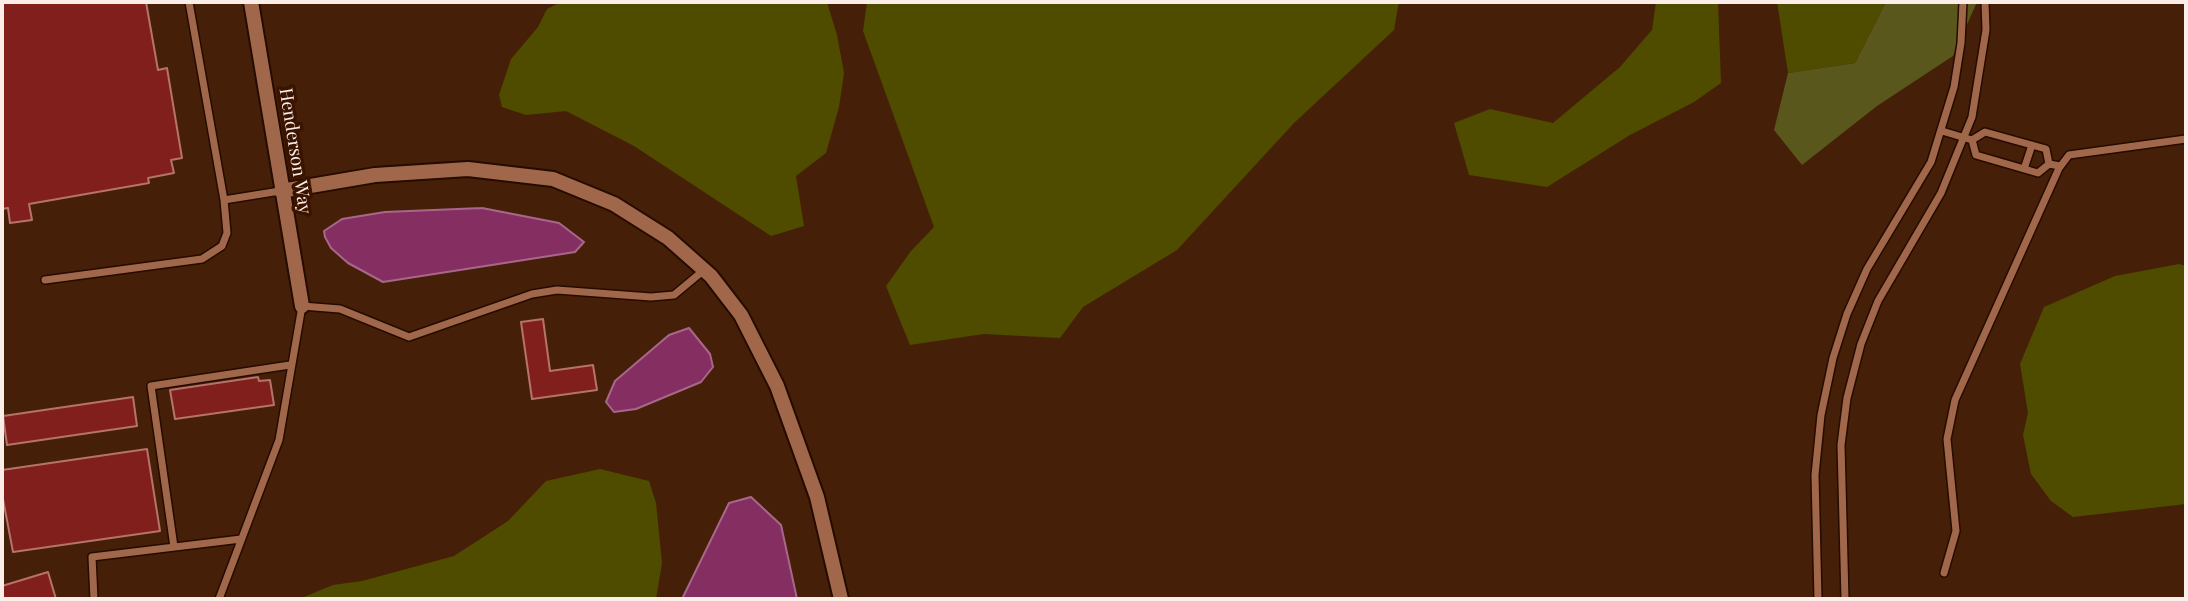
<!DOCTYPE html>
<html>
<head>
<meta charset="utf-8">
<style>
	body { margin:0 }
	#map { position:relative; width:2188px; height:601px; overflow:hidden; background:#461f08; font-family:"Playfair Display",serif }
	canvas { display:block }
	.frame { position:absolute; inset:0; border:4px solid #fbede7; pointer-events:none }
</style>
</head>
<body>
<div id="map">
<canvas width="2188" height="601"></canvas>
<div class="frame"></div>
</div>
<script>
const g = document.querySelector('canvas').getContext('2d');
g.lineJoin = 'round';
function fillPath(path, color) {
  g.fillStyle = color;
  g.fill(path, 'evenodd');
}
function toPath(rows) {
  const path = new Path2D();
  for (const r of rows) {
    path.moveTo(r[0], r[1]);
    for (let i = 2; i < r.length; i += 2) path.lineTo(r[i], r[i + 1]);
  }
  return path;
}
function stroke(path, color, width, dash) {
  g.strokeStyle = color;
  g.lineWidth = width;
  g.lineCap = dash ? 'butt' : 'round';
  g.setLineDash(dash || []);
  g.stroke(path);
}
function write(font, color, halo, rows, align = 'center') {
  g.font = font + ' "Playfair Display",serif';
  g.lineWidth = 7;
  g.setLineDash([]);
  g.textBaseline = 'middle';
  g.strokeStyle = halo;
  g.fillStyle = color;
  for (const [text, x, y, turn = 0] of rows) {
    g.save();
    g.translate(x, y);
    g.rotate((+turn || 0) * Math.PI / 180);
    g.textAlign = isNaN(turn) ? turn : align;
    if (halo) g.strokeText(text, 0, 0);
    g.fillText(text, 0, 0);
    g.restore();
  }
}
fillPath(toPath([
	[561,2,827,2,837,35,844,73,839,107,826,153,796,176,804,226,771,236,634,146,566,111,526,115,502,107,499,95,511,59,538,27,547,9],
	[867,2,1399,2,1394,30,1294,123,1177,250,1083,307,1060,338,984,334,910,345,886,286,911,251,934,227,863,31],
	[1656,2,1718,2,1721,83,1694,102,1630,135,1547,187,1469,175,1454,123,1490,109,1553,123,1620,67,1652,30],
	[1777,2,1886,2,1855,63,1788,73],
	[2179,264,2186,266,2186,504,2073,517,2051,501,2031,474,2023,435,2028,413,2020,364,2044,307,2115,276],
	[600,469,649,481,656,503,662,563,656,599,299,599,333,585,362,581,454,556,508,521,546,481]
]), '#4f4c00');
fillPath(toPath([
	[1886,2,1977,2,1953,56,1877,106,1802,165,1774,130,1788,73,1855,63]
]), '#59571c');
const water = toPath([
	[482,208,559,223,584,242,575,252,383,282,348,263,331,248,325,237,324,231,342,219,385,212,482,208],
	[689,328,710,354,713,367,701,382,636,409,614,412,606,402,615,381,669,335,689,328],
	[751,497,781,525,797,599,682,599,729,503,751,497]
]);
fillPath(water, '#852e62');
stroke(water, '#a8678a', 2);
const building = toPath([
	[2,2,146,2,158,70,167,68,182,158,171,160,174,173,148,178,149,183,29,204,32,220,10,223,8,208,2,209,2,2],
	[543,319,550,371,593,365,597,390,532,399,521,322,543,319],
	[258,377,259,381,270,380,274,405,175,419,170,390,258,377],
	[133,397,137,426,7,445,3,416,133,397],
	[147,449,160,531,13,552,2,494,2,470,147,449],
	[48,572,56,599,2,599,2,586,48,572]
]);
fillPath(building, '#801f1c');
stroke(building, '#b5736b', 2);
const service = toPath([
	[189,2,224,200,280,191],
	[1942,131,1972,140,1985,132,2046,149,2049,164],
	[2060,167,2069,155,2186,139],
	[2024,169,2032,145],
	[45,280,202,259,222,246,227,233,224,200],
	[174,547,151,386,290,365],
	[1944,573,1956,531,1947,439,1955,400,2060,166,2049,164,2038,173,1976,155,1972,140],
	[94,599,92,557,241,539],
	[219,599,279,440,302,306,340,309,409,337,532,294,557,290,651,297,674,295,704,270],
	[1818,599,1815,475,1821,415,1833,358,1847,314,1867,269,1931,162,1954,87,1961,43,1963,2],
	[1845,599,1841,445,1847,398,1861,344,1878,301,1941,193,1972,117,1986,30,1985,2]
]);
const minor = toPath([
	[251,2,302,306],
	[281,191,375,175,468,169,553,179,614,204,668,238,711,276,741,315,777,386,817,497,841,599]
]);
stroke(service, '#250b00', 10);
stroke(minor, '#250b00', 18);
stroke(service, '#a1674a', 7);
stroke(minor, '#a1674a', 14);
write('18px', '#fbede7', '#3b1400', [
	["Henderson Way",295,151,81]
]);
</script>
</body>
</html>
